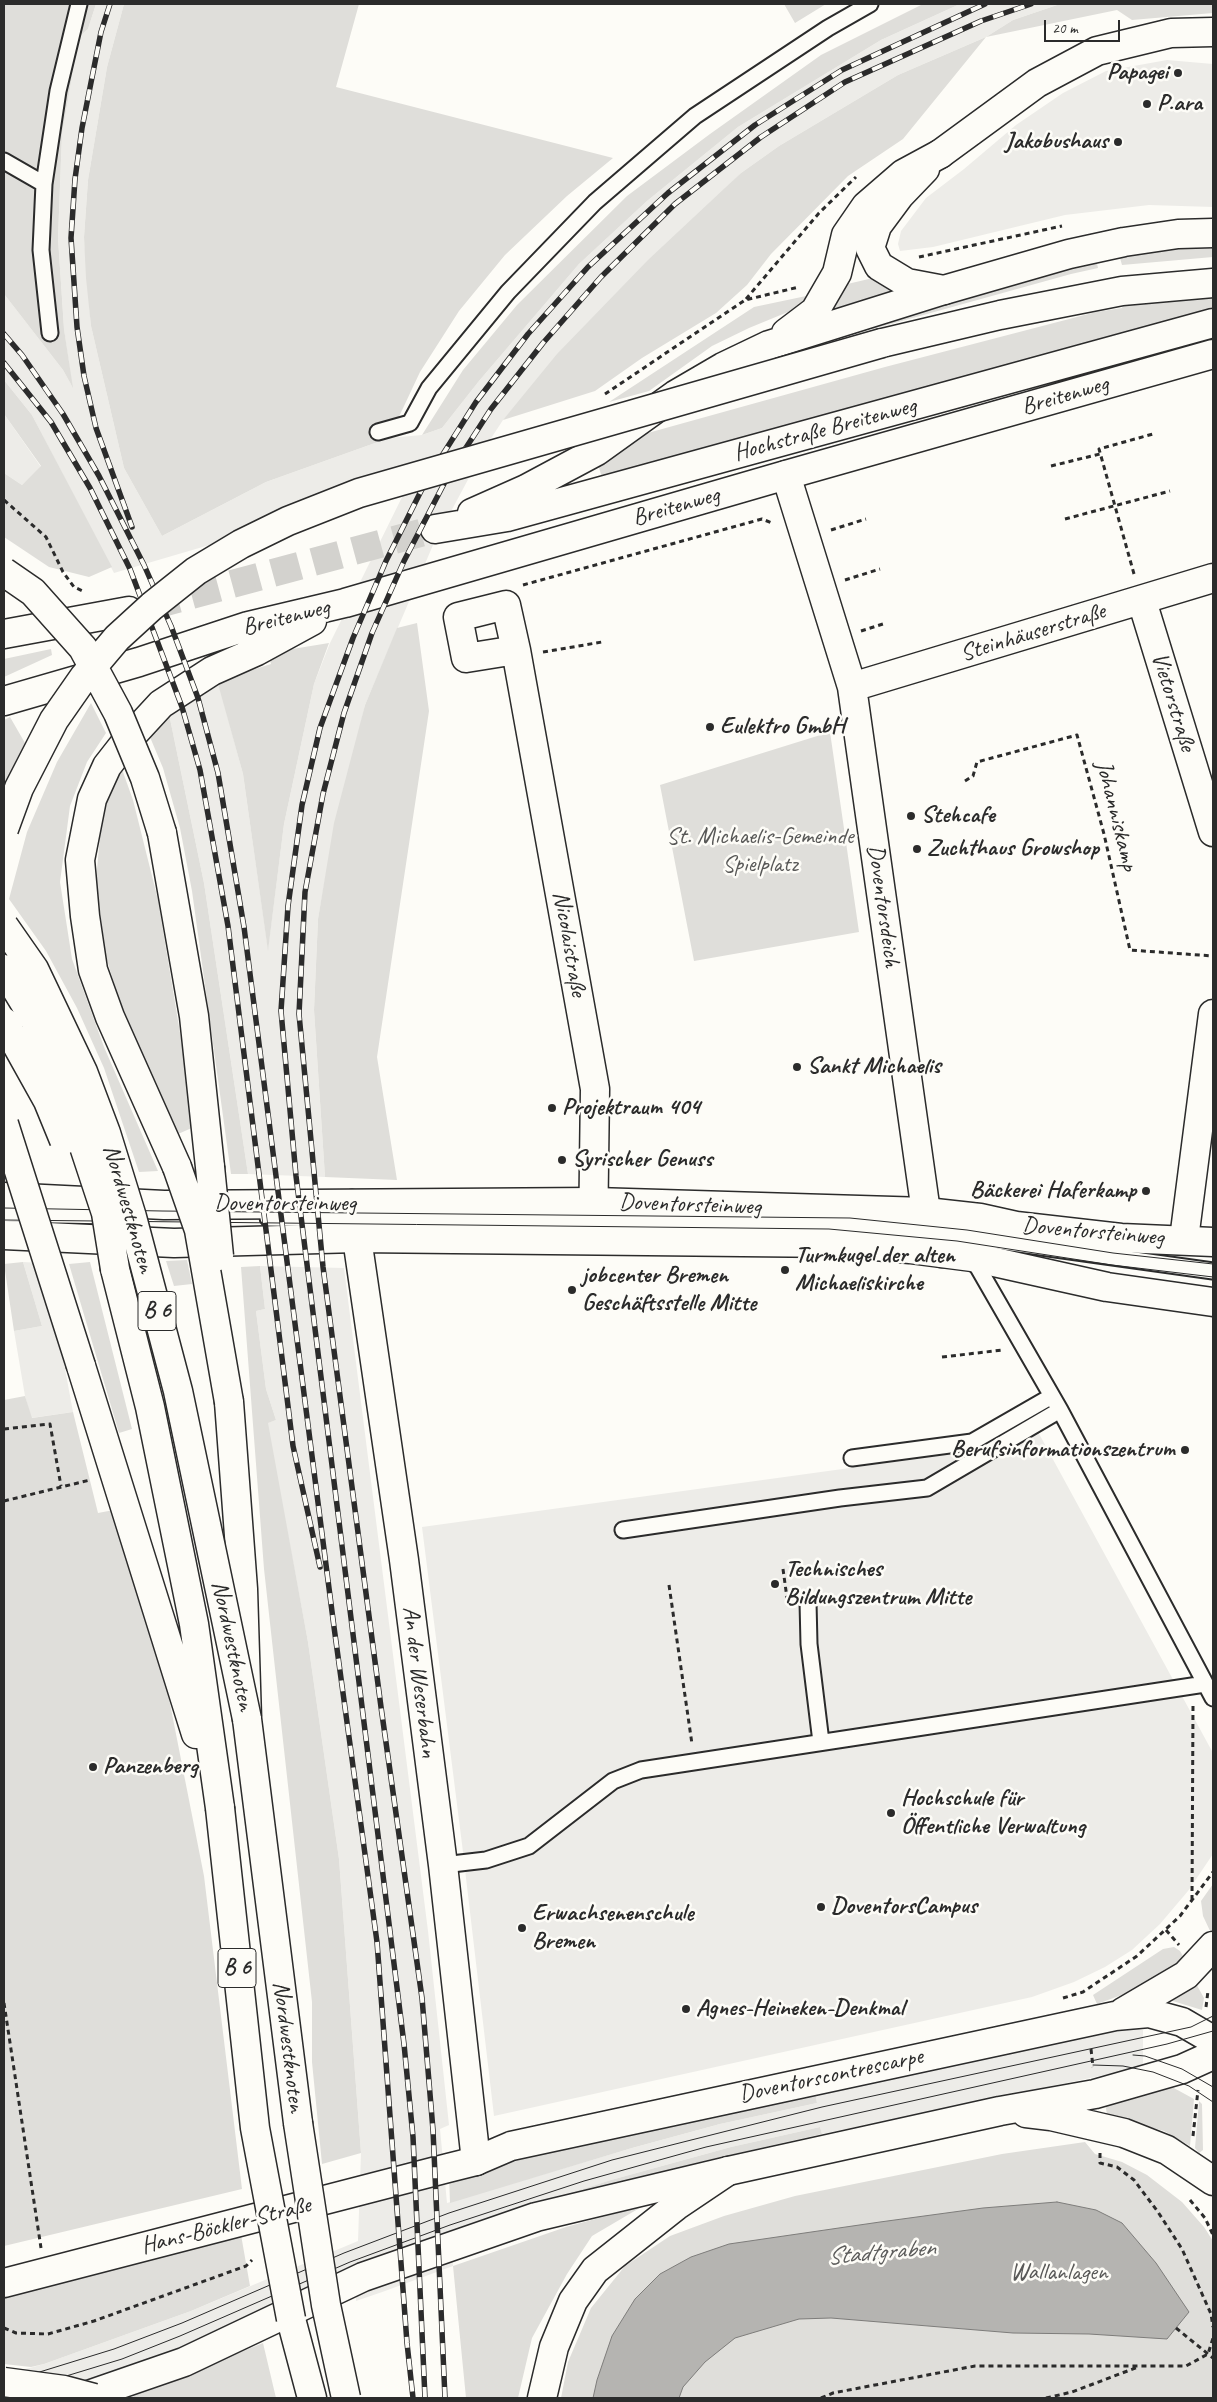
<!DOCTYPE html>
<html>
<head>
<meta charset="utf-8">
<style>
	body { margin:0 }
	#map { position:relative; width:1217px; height:2402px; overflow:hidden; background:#fdfcf7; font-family:Caveat,sans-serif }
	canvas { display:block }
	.frame { position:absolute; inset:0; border:5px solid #2b2b2b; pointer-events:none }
	.scale { position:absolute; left:1044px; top:20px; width:76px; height:22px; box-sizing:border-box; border:2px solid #2b2b2b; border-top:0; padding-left:6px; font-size:15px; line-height:18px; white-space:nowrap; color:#2b2b2b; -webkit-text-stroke:4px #fdfcf7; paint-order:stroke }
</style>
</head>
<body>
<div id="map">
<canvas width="1217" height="2402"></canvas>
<div class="frame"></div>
<div class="scale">20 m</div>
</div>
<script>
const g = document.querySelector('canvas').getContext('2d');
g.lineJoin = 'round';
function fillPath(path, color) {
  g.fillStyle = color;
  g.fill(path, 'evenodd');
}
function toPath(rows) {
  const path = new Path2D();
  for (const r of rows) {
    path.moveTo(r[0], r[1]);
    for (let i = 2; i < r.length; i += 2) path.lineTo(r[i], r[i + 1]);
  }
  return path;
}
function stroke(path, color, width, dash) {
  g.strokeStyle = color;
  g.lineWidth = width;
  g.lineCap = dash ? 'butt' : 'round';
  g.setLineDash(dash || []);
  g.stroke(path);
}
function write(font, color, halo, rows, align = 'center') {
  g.font = font + ' Caveat,sans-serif';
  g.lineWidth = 5;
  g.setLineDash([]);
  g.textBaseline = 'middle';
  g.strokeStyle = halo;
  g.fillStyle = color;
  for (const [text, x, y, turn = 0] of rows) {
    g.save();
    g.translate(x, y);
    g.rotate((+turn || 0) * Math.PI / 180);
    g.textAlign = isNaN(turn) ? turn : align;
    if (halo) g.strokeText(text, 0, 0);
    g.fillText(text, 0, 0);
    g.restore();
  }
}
fillPath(toPath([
	[96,4,124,4,107,67,88,180,84,237,91,326,124,468,162,536,266,482,389,438,422,435,442,428,479,381,579,264,647,201,738,127,881,40,960,4,1060,4,1013,20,986,37,898,75,779,146,741,173,503,420,486,446,433,545,365,705,326,874,318,919,314,1010,325,1177,248,1174,204,883,169,714,219,685,243,774,268,949,284,824,314,684,330,643,407,487,114,573,32,415,4,380,4,294,63,370,72,386,64,329,58,238,62,134,79,37,88,29],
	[1167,60,1213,64,1213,207,1149,205,1065,215,933,247,900,251,898,244,901,231,926,198,964,169,1016,125,1063,93,1106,71],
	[4,414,41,467,22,485,4,473],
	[23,1262,41,1263,58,1331,73,1412,31,1418,25,1396,14,1331,42,1326],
	[260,1266,344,1268,428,1931,449,2125,440,2129,447,2203,632,2148,720,2124,817,2103,815,2092,1128,2027,1143,2030,1143,2067,822,2134,820,2127,731,2147,611,2180,450,2234,453,2266,385,2291,356,2301,357,2271,208,2337,112,2376,32,2398,4,2398,4,2375,44,2364,191,2311,358,2241,361,2153,339,1859,308,1642,267,1423,276,1420,266,1389,256,1311,265,1309],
	[1031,1419,1213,1753,1213,1854,1188,1891,1160,1924,1132,1950,1105,1967,1074,1982,1032,1997,494,2116,462,1844,422,1527,973,1451]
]), '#edece8');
fillPath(toPath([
	[4,4,96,4,88,29,79,37,62,134,58,238,64,329,73,388,63,370,4,294],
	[124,4,359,4,336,87,613,158,567,196,505,255,459,311,420,372,389,438,266,482,162,536,124,468,91,326,86,278,84,237,88,180,107,67],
	[784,4,826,4,795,23],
	[923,4,960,4,881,40,738,127,647,201,579,264,479,381,442,428,422,435,463,370,517,305,627,196,710,134,821,55],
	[1060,4,1213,4,1213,13,1132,20,1117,10,986,37,903,139,848,176,771,254,747,285,716,313,642,358,595,391,503,420,557,354,648,260,741,173,779,146,898,75,986,37,1013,20],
	[1213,246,1213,257,1122,265,1120,258,1166,249],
	[1096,259,1098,268,1071,274,873,329,872,326],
	[873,278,893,291,829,310,839,286],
	[1213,294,1213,308,602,478,598,464,637,436,885,367,1096,312,1122,308,1125,301],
	[811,295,800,307,749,328,712,346,649,391,609,402,754,307],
	[4,380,32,415,112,567,89,577,49,567,4,537,4,473,22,485,41,466,4,414],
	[417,623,429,711,377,1057,397,1180,325,1177,314,1010,318,919,334,823,365,705,397,628],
	[329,643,314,684,284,824,268,951,243,774,215,673,245,660,249,671,271,664,268,653],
	[51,649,52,655,4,677,4,659],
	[91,703,106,733,87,762,70,806,60,882,72,959,104,1047,158,1171,139,1172,104,1068,77,1008,46,951,9,899,27,832,57,762],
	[169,714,204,883,248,1174,231,1174,192,891,180,828,163,768,147,730],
	[10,717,25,743,4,785,4,720],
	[830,732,859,932,694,961,660,785],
	[119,761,133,800,158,900,183,1051,194,1127,178,1134,129,1032,106,957,96,880,103,803],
	[187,1260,192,1284,174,1286,166,1261],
	[23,1262,42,1326,14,1331,4,1264],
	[90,1262,132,1429,119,1433,69,1264],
	[260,1266,265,1309,256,1311,266,1389,276,1420,268,1423,308,1642,339,1859,361,2153,322,2164,312,2062,312,2002,264,1569,241,1267],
	[25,1396,32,1418,73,1412,98,1513,119,1509,161,1658,204,1876,242,2189,4,2246,4,1400],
	[1213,1884,1213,1928,1211,1933,1203,1916,1201,1901],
	[1174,1947,1180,1951,1187,1963,1138,1989,1097,2004,1093,1995,1163,1949],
	[1194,1980,1204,1998,1202,2010,1163,1998],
	[1172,2087,1194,2099,1190,2146,1164,2131,1107,2115,1105,2102],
	[815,2092,817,2103,720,2124,632,2148,450,2203,449,2175,668,2123],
	[1199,2101,1202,2104,1203,2150,1199,2153,1195,2148],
	[820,2127,822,2134,708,2160,543,2202,611,2180,731,2147],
	[1085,2142,1095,2154,1122,2162,1147,2175,1182,2202,1204,2227,1213,2241,1213,2398,561,2398,568,2362,591,2308,625,2266,670,2236,724,2216,795,2196,1002,2154],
	[643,2206,592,2236,567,2274,532,2338,518,2398,466,2398,453,2266,566,2227],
	[240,2229,250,2286,191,2311,44,2364,31,2367,4,2364,4,2294],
	[263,2343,276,2398,138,2398,131,2396]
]), '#dfdeda');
const water = toPath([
	[1057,2202,1096,2210,1122,2223,1156,2263,1189,2312,1167,2339,1089,2334,1013,2333,831,2318,799,2319,735,2338,705,2362,683,2387,679,2398,593,2398,597,2380,612,2336,635,2299,660,2274,691,2257,729,2244,880,2222,983,2208,1057,2202]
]);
fillPath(water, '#b5b4b1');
stroke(water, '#7e7d7b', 1);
stroke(toPath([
	[151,606,435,529]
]), '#d3d2ce', 28, [28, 14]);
const service = toPath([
	[4,161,44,184],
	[50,333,41,250,44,184,58,91,79,4],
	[378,432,410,423,429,388,508,292,595,202,695,116,828,28,870,4],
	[4,1214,112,1216],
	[268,1218,859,1225,912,1229,1213,1271],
	[972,1257,1060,1410,1213,1698],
	[852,1458,972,1442,1052,1396],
	[623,1530,840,1498,927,1488,1060,1410],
	[808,1602,809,1644,821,1742],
	[443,1865,486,1860,529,1846,613,1781,641,1770,1205,1684]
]);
const minor = toPath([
	[786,475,852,687,926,1212,942,1253],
	[1142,601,1213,832],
	[516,650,466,658,458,617,506,605,516,650,595,1089,593,1239],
	[852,687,1213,578],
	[352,1204,404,1560,443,1865,476,2161],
	[1184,1239,1213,1014]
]);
const tertiary = toPath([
	[940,154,1037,83,1097,51,1171,33,1213,32],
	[4,1197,164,1205,595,1202,926,1212,980,1218,1016,1226,1121,1238,1213,1242],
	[4,1235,174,1243,357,1238,839,1243,910,1249,972,1257,1107,1287,1213,1302]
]);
const secondary = toPath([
	[925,169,900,195,877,226,870,248,879,266,907,283,944,290,1069,254,1124,242,1178,234,1213,233],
	[1123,2012,1186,1975,1213,1946],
	[1026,2113,1051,2116,1124,2133,1167,2150,1213,2181],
	[4,2283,448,2168,476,2161,511,2146,1115,2016,1149,2013,1182,2022,1213,2040],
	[80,2398,184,2362,363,2277,536,2217,728,2171,1000,2111,1095,2094,1182,2069,1213,2055]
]);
const trunk = toPath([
	[786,333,815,311,837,273,846,235,866,206,903,174,940,154],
	[882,343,1000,315,1122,291,1213,283],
	[472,513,526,489,597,451,675,395,723,367,769,345,944,290],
	[435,529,507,517,1213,323],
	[4,634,129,611],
	[4,701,139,662,248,626,345,603,786,475,1213,354],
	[162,833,194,1016,210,1167],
	[177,1167,110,1017,93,970,85,916,80,860,92,799,107,766,125,743,161,704,212,671,257,651,312,621],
	[115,1269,150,1407,194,1624,220,1808],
	[81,1366,196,1734],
	[229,1402,243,1589,247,1719,298,2123],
	[291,2319,312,2398],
	[542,2398,554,2347,573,2301,595,2270,676,2206,728,2171]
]);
stroke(service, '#2b2b2b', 19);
stroke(minor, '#2b2b2b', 31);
stroke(tertiary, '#2b2b2b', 31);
stroke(secondary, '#2b2b2b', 31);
stroke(trunk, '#2b2b2b', 31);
stroke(toPath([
	[919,257,1062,226],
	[746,299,819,213,856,177],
	[605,394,745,300,799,287],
	[1051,466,1100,454],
	[4,500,46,537,63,572,74,587,85,592],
	[1065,519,1170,491],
	[831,530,866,519],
	[1134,574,1099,449,1153,434],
	[845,580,880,569],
	[523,585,762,519,772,523],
	[861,631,886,623],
	[543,652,602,642],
	[965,781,973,776,977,762,1077,735,1104,834,1130,950,1213,956],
	[942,1357,1003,1350],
	[4,1429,50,1424,61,1486],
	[4,1501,90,1480],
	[783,1569,787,1598],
	[669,1585,692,1744],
	[1192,1900,1193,1706],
	[1166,1930,1179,1945],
	[1063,1998,1083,1992,1137,1956,1180,1916,1213,1872],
	[4,2003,41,2248],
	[1206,2007,1208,1991],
	[1091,2049,1093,2067],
	[1193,2136,1198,2090],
	[1100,2153,1100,2163,1117,2167,1134,2180,1158,2212,1182,2249,1211,2314,1213,2327],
	[1190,2200,1205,2218,1213,2235],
	[4,2328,16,2333,48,2334,94,2321,246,2266,252,2260],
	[1176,2328,1213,2358],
	[821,2398,833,2393,975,2366,1186,2366,1208,2354,1213,2338],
	[1046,2398,1072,2392,1138,2367]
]), '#2b2b2b', 3, [5, 4]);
stroke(service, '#fdfcf7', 15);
stroke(minor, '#fdfcf7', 28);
stroke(tertiary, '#fdfcf7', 28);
stroke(secondary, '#fdfcf7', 28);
stroke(trunk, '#fdfcf7', 28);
stroke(toPath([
	[4,1208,162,1211,850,1218,967,1230,1113,1253,1213,1264],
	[4,1220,829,1229,957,1241,1112,1265,1213,1277],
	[1133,2055,1145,2056,1182,2069,1213,2087],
	[1093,2065,1123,2066,1153,2072,1189,2086,1213,2102],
	[4,2383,114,2349,182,2323,344,2253,449,2213,612,2160,822,2107,1191,2027,1213,2016],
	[4,2395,122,2359,180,2336,350,2262,450,2225,584,2181,706,2147,1167,2044,1213,2031]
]), '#2b2b2b', 1);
const rail = toPath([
	[110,4,101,32,82,128,75,179,71,238,77,327,84,376,96,428,132,527],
	[4,334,22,355,63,414,99,476,144,565,171,626,198,698,218,773,244,927,334,1627,377,1942,407,2343,413,2398],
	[4,363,51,422,90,488,130,569,182,707,200,770,228,926,293,1446,320,1567],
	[425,2398,413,2137,404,2044,296,1176,281,1011,288,906,302,805,320,728,353,638,386,561,426,481,476,402,528,334,588,267,668,193,755,125,842,70,985,4],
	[445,2398,433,2130,422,1998,381,1707,323,1267,299,1014,305,892,323,794,344,713,372,633,404,561,449,474,491,409,543,343,601,277,675,204,761,137,845,82,981,21,1031,4]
]);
stroke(rail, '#2b2b2b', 5.5);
stroke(rail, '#fdfcf7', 4, [11]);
const trunkBridge = toPath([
	[4,572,33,592,83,648,118,713,145,778,162,833],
	[4,829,19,788,54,720,84,677,117,638,152,606,196,571,241,544,288,521,359,493,882,343],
	[4,926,34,969,83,1072,106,1133,132,1217,178,1391,247,1719],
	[4,969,35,1020,65,1089,106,1213,115,1269],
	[4,1022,48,1101,64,1140],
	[4,1124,81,1366],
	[177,1167,199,1230,229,1402],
	[210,1167,219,1256],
	[220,1808,255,2128,291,2319],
	[298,2123,326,2305,346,2398],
	[4,2382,64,2390,94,2398]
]);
stroke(trunkBridge, '#2b2b2b', 31, []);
stroke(trunkBridge, '#fdfcf7', 28);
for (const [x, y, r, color] of [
	[1178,73,5,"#2b2b2b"],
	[1147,104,5,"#2b2b2b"],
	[1118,142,5,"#2b2b2b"],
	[710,727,5,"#2b2b2b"],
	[911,816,5,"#2b2b2b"],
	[917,849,5,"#2b2b2b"],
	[797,1067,5,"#2b2b2b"],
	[552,1108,5,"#2b2b2b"],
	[562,1160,5,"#2b2b2b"],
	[1146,1191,5,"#2b2b2b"],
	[785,1270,5,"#2b2b2b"],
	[572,1290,5,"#2b2b2b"],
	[1185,1450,5,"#2b2b2b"],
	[775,1584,5,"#2b2b2b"],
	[93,1767,5,"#2b2b2b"],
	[891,1813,5,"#2b2b2b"],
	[821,1907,5,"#2b2b2b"],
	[522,1928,5,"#2b2b2b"],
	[686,2009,5,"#2b2b2b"]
]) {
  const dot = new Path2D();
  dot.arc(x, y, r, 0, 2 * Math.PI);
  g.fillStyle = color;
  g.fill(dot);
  stroke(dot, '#fdfcf7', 2);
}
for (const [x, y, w] of [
	[157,1311,38],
	[237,1968,38]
]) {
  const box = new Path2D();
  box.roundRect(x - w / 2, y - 19.5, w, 39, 4);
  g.fillStyle = '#fdfcf7';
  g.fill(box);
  stroke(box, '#2b2b2b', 1);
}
write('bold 22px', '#2b2b2b', null, [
	["B 6",157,1311],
	["B 6",237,1968]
]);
write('bold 24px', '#2b2b2b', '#fdfcf7', [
	["Papagei",1168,73,"right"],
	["P.ara",1157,104],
	["Jakobushaus",1108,142,"right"],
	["Eulektro GmbH",720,727],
	["Stehcafe",921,816],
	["Zuchthaus Growshop",927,849],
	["Sankt Michaelis",807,1067],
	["Projektraum 404",562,1108],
	["Syrischer Genuss",572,1160],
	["Bäckerei Haferkamp",1136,1191,"right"],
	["Turmkugel der alten",795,1256],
	["Michaeliskirche",795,1284],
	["jobcenter Bremen",582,1276],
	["Geschäftsstelle Mitte",582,1304],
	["Berufsinformationszentrum",1175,1450,"right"],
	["Technisches",785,1570],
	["Bildungszentrum Mitte",785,1598],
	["Panzenberg",103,1767],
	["Hochschule für",901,1799],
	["Öffentliche Verwaltung",901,1827],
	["DoventorsCampus",831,1907],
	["Erwachsenenschule",532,1914],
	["Bremen",532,1942],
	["Agnes-Heineken-Denkmal",696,2009]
], 'left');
write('24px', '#2b2b2b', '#fdfcf7', [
	["Breitenweg",1065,396,-16],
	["Hochstraße Breitenweg",825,430,-15],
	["Breitenweg",676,507,-16],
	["Breitenweg",286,618,-14],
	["Steinhäuserstraße",1033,633,-17],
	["Vietorstraße",1173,702,73],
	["Johanniskamp",1116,816,76],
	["Doventorsdeich",883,906,82],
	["Nicolaistraße",569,944,80],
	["Doventorsteinweg",285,1204],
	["Doventorsteinweg",690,1205,2],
	["Nordwestknoten",128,1209,74],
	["Doventorsteinweg",1093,1232,5],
	["Nordwestknoten",232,1646,78],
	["An der Weserbahn",419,1682,83],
	["Nordwestknoten",288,2047,83],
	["Doventorscontrescarpe",831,2076,-12],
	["Hans-Böckler-Straße",226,2226,-14]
]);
write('24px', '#585857', '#fdfcf7', [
	["St. Michaelis-Gemeinde",760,837],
	["Spielplatz",760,865],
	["Wallanlagen",1059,2273]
]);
write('italic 25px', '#5b5b5a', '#fdfcf7', [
	["Stadtgraben",881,2253,-5]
]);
</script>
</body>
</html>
